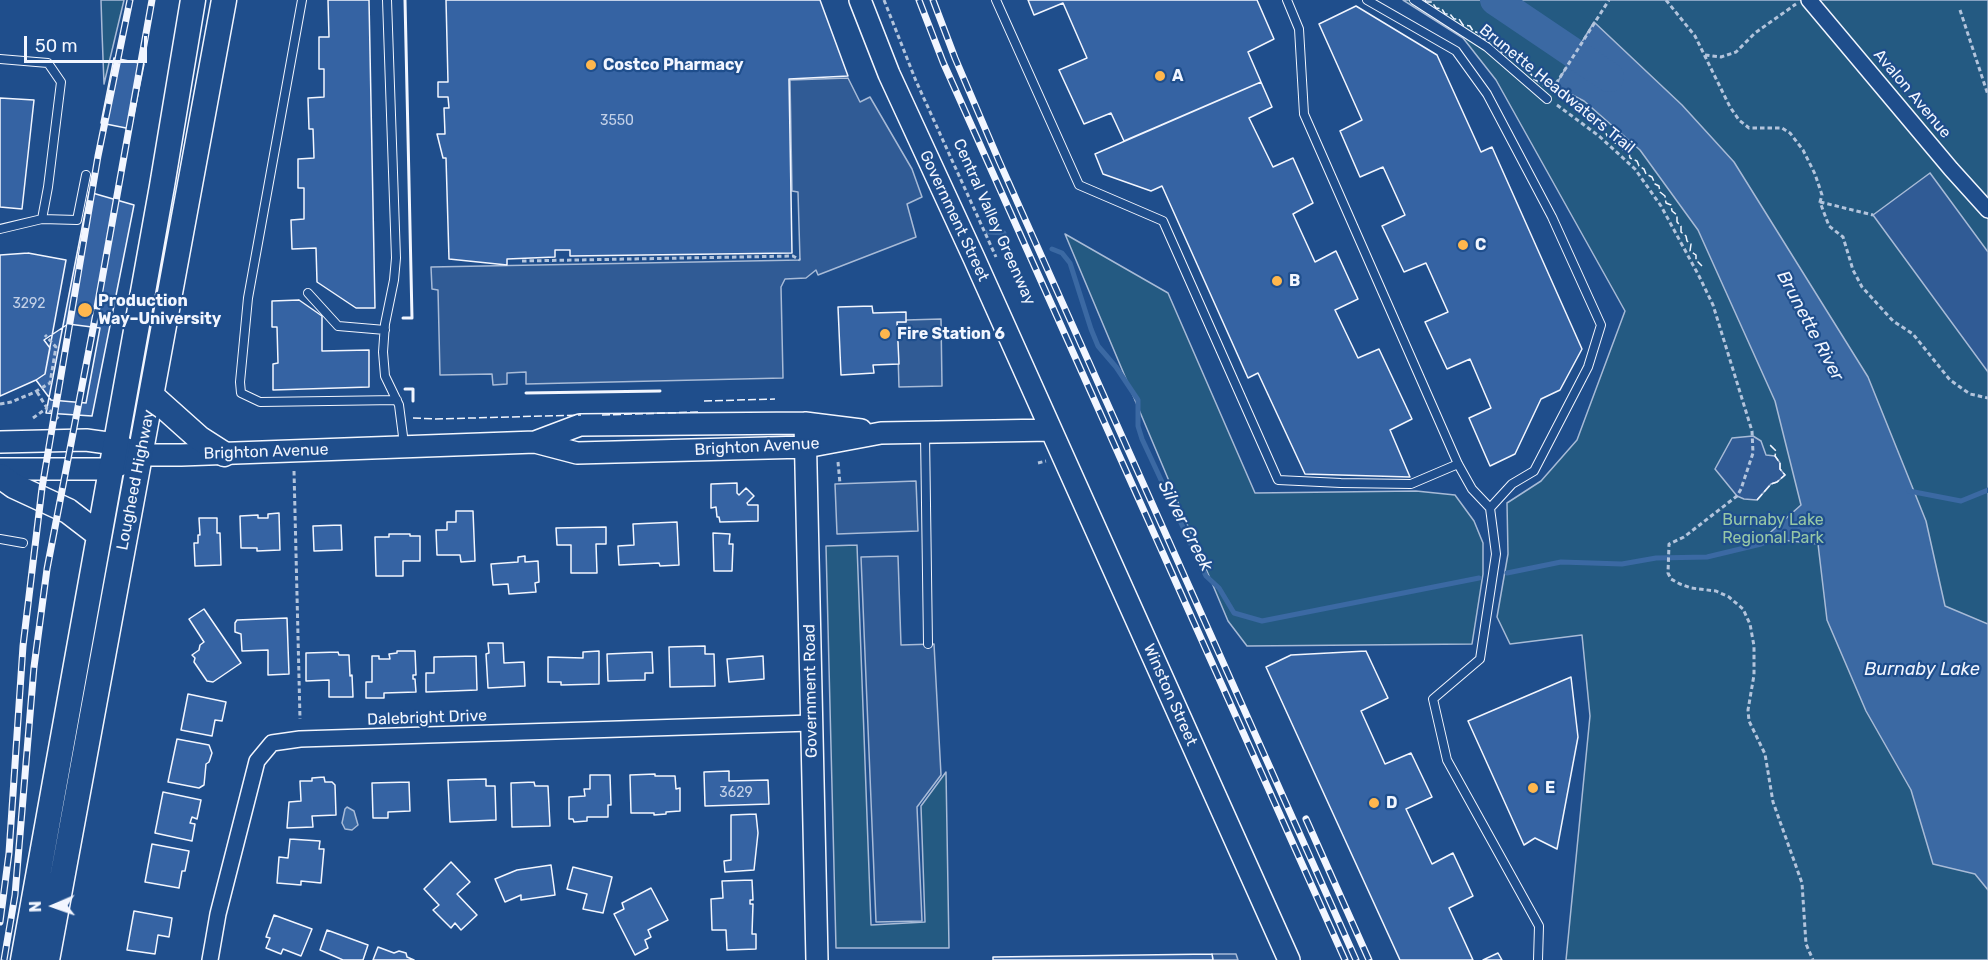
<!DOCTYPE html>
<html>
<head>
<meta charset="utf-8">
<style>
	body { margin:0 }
	#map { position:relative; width:1988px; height:960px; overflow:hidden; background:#1f4e8c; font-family:Rubik,sans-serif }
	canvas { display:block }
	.north { position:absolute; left:24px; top:876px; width:60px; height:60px; -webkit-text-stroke:4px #1f4e8c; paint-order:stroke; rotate:268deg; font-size:16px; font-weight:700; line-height:24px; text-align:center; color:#f2f6ff }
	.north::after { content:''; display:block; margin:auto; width:21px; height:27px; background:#f2f6ff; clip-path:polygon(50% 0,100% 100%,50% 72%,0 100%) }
	.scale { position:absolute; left:24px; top:36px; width:123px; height:27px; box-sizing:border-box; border:3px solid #f2f6ff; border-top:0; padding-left:8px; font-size:18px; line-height:21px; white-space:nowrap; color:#f2f6ff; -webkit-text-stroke:4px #1f4e8c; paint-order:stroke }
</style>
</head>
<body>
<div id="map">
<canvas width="1988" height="960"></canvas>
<div class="north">N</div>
<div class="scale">50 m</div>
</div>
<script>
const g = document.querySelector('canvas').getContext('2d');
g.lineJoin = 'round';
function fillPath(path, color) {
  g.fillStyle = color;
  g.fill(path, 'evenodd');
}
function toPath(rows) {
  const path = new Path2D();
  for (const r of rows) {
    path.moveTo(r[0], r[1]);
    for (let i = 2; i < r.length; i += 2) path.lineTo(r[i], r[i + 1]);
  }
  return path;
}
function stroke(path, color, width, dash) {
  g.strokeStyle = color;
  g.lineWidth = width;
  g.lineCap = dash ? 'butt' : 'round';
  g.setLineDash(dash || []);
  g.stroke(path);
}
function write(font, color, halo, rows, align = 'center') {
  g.font = font + ' Rubik,sans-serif';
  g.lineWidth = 4.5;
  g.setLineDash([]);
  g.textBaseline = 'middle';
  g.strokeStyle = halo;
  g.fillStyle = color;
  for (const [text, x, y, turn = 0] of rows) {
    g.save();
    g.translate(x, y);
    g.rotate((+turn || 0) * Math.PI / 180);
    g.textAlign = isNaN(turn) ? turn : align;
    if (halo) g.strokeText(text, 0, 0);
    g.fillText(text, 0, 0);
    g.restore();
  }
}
const green = toPath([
	[101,0,124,0,104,84,102,32,101,0],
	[1403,0,1988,0,1988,960,1566,960,1590,716,1582,635,1510,644,1497,617,1508,554,1507,503,1541,481,1577,440,1625,311,1496,80,1463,38,1403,0],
	[1065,234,1168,293,1255,493,1416,491,1455,495,1474,521,1483,543,1483,574,1472,644,1247,646,1228,621,1065,234],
	[857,545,871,925,925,922,921,806,946,772,949,948,836,948,826,546,857,545]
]);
fillPath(green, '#245a82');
stroke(green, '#a8bbd7', 1.5);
const parking = toPath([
	[848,78,860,102,870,97,912,169,922,197,907,204,916,237,818,275,816,270,806,278,785,279,781,287,783,378,526,384,526,372,507,373,507,384,493,385,492,374,440,375,438,290,432,289,431,267,800,260,798,192,792,191,790,80,848,78],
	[1930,173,1988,252,1988,372,1873,215,1930,173],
	[941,319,942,386,899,387,897,322,906,322,906,320,941,319],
	[1753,436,1761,441,1766,455,1775,456,1780,463,1780,469,1785,475,1777,482,1771,484,1757,500,1744,499,1737,496,1715,469,1732,438,1753,436],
	[916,481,918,531,837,534,835,484,916,481],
	[898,556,901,645,934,644,941,775,917,807,922,921,876,922,861,557,898,556],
	[1212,954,1236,954,1238,960,1213,960,1212,954]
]);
fillPath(parking, '#305b95');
stroke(parking, '#a8bbd7', 1.5);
const water = toPath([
	[1594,22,1682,105,1734,162,1868,377,1926,521,1945,606,1988,624,1988,890,1975,874,1933,864,1911,790,1866,711,1827,620,1818,544,1764,538,1801,505,1775,401,1698,230,1640,150,1584,101,1555,86,1594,22],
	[347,807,354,811,358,825,352,830,345,829,342,823,345,809,347,807]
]);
fillPath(water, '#3b69a3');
stroke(water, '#a8bbd7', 1.5);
stroke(toPath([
	[988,232,1004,233],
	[1052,249,1062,253,1070,263,1091,329,1098,346,1116,367,1138,400,1138,426,1142,439,1195,553,1206,576,1219,588,1234,613,1262,621,1479,578],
	[1909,491,1961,501,1988,490],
	[1507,573,1561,562,1622,564,1656,558,1707,557,1761,544,1779,537]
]), '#3b69a3', 5);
stroke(toPath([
	[1495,0,1609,77]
]), '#3b69a3', 30);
const building = toPath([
	[328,0,369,0,375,308,356,308,317,282,316,248,292,249,291,220,304,219,304,188,298,188,298,159,314,158,313,129,309,129,308,98,324,97,324,69,319,69,319,37,329,37,328,0],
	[446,0,820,0,848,76,789,79,792,253,570,256,570,250,555,250,555,257,507,259,507,265,449,259,446,158,443,158,437,134,445,134,444,108,449,108,448,97,438,97,438,82,448,82,446,0],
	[1028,0,1257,0,1274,39,1248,52,1261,82,1124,141,1111,113,1084,124,1059,70,1087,58,1063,3,1034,15,1028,0],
	[1356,6,1437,55,1481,152,1492,147,1582,349,1560,390,1541,399,1515,454,1490,466,1469,418,1491,408,1470,359,1447,369,1425,322,1448,312,1426,263,1404,272,1382,226,1405,215,1383,167,1360,177,1340,131,1362,120,1319,24,1356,6],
	[114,58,144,64,131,129,101,123,114,58],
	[1261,82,1272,107,1249,118,1273,167,1293,158,1313,203,1293,214,1315,262,1336,251,1358,299,1335,310,1358,358,1379,349,1412,419,1390,430,1410,477,1305,474,1258,373,1248,378,1162,186,1151,191,1103,174,1095,154,1261,82],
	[0,98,34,100,22,209,0,207,0,98],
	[89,192,134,205,92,416,46,413,89,192],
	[28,253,66,260,45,374,36,380,0,396,0,255,28,253],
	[299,300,322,316,322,351,369,350,369,387,273,390,273,364,278,363,277,327,272,327,272,301,299,300],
	[872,306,873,313,906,312,906,322,897,322,899,364,873,365,874,373,841,375,838,307,872,306],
	[68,324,100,328,86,403,51,400,36,380,45,374,50,348,44,340,68,324],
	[737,483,737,493,739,495,746,488,754,496,747,503,748,505,758,505,758,521,720,522,719,517,717,517,716,507,711,508,711,484,737,483],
	[456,511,473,511,475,561,461,562,460,555,437,555,436,530,447,530,447,522,456,522,456,511],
	[279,513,280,550,257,551,257,548,241,548,240,516,258,515,258,518,268,518,268,514,279,513],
	[199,518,217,518,217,533,220,533,221,565,195,566,194,543,198,543,198,535,200,535,199,518],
	[677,522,679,565,660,566,659,563,619,565,618,546,634,545,633,524,677,522],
	[341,525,342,550,314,551,313,526,341,525],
	[606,527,606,544,596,544,597,573,571,573,571,545,557,545,556,528,606,527],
	[713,533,730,534,729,544,733,544,732,571,714,571,713,533],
	[389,534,410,534,410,536,420,536,420,561,403,561,403,576,376,576,375,537,389,537,389,534],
	[525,556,525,562,538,561,539,582,535,583,536,592,509,594,508,584,493,585,491,564,518,562,518,557,525,556],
	[204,609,241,663,213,682,207,681,194,662,195,658,192,655,199,650,200,645,204,642,189,619,204,609],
	[287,618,289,674,268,675,268,650,242,651,241,634,235,632,235,623,237,620,287,618],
	[488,643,503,643,504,663,524,662,525,686,488,688,486,654,489,653,488,643],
	[705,646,705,654,714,654,715,686,670,687,669,647,705,646],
	[397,651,415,651,416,675,413,675,413,679,415,679,416,692,384,693,384,698,366,698,366,682,372,682,372,656,379,656,379,659,390,659,389,654,397,653,397,651],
	[599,651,599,684,561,685,561,682,548,682,548,657,583,658,583,652,599,651],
	[1366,651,1388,698,1361,711,1385,764,1411,753,1432,797,1406,809,1432,864,1453,853,1473,896,1449,908,1473,960,1400,960,1266,667,1291,655,1366,651],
	[338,652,339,655,349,655,350,676,352,675,353,697,329,697,329,680,306,681,306,653,338,652],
	[652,652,653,673,645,673,645,680,608,681,607,654,652,652],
	[476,656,477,690,426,692,426,673,434,673,434,657,476,656],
	[763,656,764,679,729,682,727,659,763,656],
	[1571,677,1578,737,1557,849,1535,838,1524,845,1468,721,1571,677],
	[188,694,226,702,222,721,215,720,212,736,181,730,188,694],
	[177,739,209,745,212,753,209,762,206,764,204,785,199,788,168,782,177,739],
	[729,771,729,781,768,780,769,804,705,806,704,772,729,771],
	[655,774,655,776,675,776,676,789,680,788,680,811,666,812,666,814,654,815,654,813,631,813,630,775,655,774],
	[590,775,610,775,611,805,608,805,608,817,587,817,587,821,574,822,573,819,569,819,569,797,585,796,584,789,590,789,590,775],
	[324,777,325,782,332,782,335,785,336,815,312,816,313,827,287,828,289,802,301,801,300,781,312,781,312,778,324,777],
	[486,779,486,786,495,786,496,820,450,822,448,780,486,779],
	[409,782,410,811,388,812,388,818,373,818,372,783,409,782],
	[534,782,535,786,548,786,550,826,512,827,511,783,534,782],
	[163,792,201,800,197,819,192,817,190,823,195,824,192,841,155,833,163,792],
	[756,814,758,833,754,870,725,872,724,861,731,860,731,815,756,814],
	[290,839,320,841,319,849,324,849,321,883,301,881,301,885,277,883,279,857,288,858,290,839],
	[152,844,189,851,185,871,182,871,179,888,145,882,152,844],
	[451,862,470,882,457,894,477,915,461,930,455,923,451,928,433,910,439,905,424,889,451,862],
	[551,865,555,895,521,900,521,895,505,902,495,879,517,870,551,865],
	[573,867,612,877,603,913,583,909,587,894,567,889,573,867],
	[752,880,753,900,750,900,750,904,753,904,752,934,756,934,756,949,727,950,726,930,712,930,711,899,723,898,722,881,752,880],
	[651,888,668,920,648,930,651,937,645,940,648,948,635,955,614,914,624,909,622,903,651,888],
	[134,911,172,918,169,937,158,935,155,954,127,950,134,911],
	[274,915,312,929,301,956,283,949,281,954,266,948,270,938,266,937,274,915],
	[327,930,368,945,363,960,343,960,320,950,327,930],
	[378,947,394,953,399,951,406,953,407,957,414,960,373,960,378,947],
	[1498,953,1502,960,1483,960,1498,953],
	[1212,954,1213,960,993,960,993,957,1212,954]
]);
fillPath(building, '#3563a3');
stroke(building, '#f2f6ff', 1.5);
const lane = toPath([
	[302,0,248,298,240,382,241,393,260,402,397,400],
	[387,0,396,258,394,280,385,324,383,352,385,376,399,405,404,444],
	[996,0,1079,185,1163,221,1278,480,1341,483,1411,484,1458,464],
	[1287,0,1299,29,1304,114,1458,464,1472,489,1490,508,1496,554,1480,659,1433,699,1447,760,1539,926,1538,960],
	[1367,0,1456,51,1487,94,1552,217,1601,325,1588,367,1534,471,1512,484,1490,508],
	[1414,0,1487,47,1547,99],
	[0,59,48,63,61,82,48,187,42,219],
	[0,229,42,219,77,220,86,175],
	[308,293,338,326,385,330],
	[925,434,928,644],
	[0,539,23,543]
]);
const street = toPath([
	[1809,0,1951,169,1988,210],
	[210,960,218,914,257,761,272,743,300,739,811,723]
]);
const secondary = toPath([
	[860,0,889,74,974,258,1289,960],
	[805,423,817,960],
	[0,442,86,440,115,444,141,455,181,455,535,442,577,453,806,447,881,433,1051,430],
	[535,442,580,425,805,423,861,430],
	[0,469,110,469,124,463]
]);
const primary = toPath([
	[152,396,199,438,224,454],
	[0,476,14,486,68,511,98,534],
	[23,960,162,186,193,0],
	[47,960,224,0]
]);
stroke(lane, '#f2f6ff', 10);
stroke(street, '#f2f6ff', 18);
stroke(secondary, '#f2f6ff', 24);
stroke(primary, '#f2f6ff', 27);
stroke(toPath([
	[884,0,916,81,996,257],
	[1666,0,1695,36,1730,107,1739,120,1749,128,1782,128,1790,133,1803,150,1815,174,1822,195,1820,202,1829,226,1843,237,1853,270,1862,287,1893,321,1913,334,1950,380,1970,394,1988,398],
	[1960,10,1988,95],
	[1705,55,1721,57,1736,52,1755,33,1796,4],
	[1552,90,1609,0],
	[1557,105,1599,136,1635,169,1661,206,1699,276,1713,305,1752,431,1753,453,1741,489,1737,496,1684,537,1669,544,1668,573,1671,579,1680,584,1691,588,1716,591,1729,597,1743,609,1750,624,1754,646,1754,675,1748,710,1749,721,1765,754,1773,802,1802,883,1806,944,1813,960],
	[1820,202,1873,215],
	[522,261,793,256,800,260],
	[37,392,47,408,60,420],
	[0,404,11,402,33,393,50,383,56,347,45,335],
	[33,418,47,408],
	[838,462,840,484],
	[1038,463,1046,461],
	[294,471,300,719]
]), '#b3c4dc', 3, [4.5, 3]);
stroke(lane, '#1f4e8c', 8);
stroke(street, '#1f4e8c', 15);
stroke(secondary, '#1f4e8c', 21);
stroke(primary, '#1f4e8c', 24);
const rail = toPath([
	[919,0,943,62,1345,960],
	[933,0,955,58,999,161,1356,960],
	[1306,819,1369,960],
	[0,922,9,853,23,646,42,488,98,156,130,0],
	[4,960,15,895,34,667,47,569,96,313,152,0]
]);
stroke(rail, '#f2f6ff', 7);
stroke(rail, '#1f4e8c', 4.5, [14]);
stroke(toPath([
	[1425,0,1426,2,1432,2,1436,8,1442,9,1445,14,1450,14,1454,19,1459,19,1463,25,1470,26,1473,31,1479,33,1481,37,1496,45,1500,51,1515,60,1526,71,1531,74,1534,79,1548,88],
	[1590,121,1596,124,1599,129,1605,130,1607,136,1613,139,1615,143,1621,144,1623,150,1629,152,1630,158,1637,161,1639,166,1644,169,1646,174,1652,177,1655,184,1659,186,1660,192,1665,196,1666,203,1671,205,1672,211,1677,215,1677,222,1681,226,1681,232,1686,236,1687,241,1691,244,1690,251,1696,255,1696,260,1702,266],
	[704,401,775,399],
	[602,415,698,412],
	[413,418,435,419,581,415],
	[1757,500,1771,484,1777,482,1785,475,1780,469,1780,463,1775,456,1776,451,1769,444]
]), '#f2f6ff', 1.5, [8, 3]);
stroke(toPath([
	[403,318,412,318,405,0],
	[405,389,413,389,413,401],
	[526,393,660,391]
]), '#f2f6ff', 3);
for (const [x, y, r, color] of [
	[591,65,6,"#ffb74d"],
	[1160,76,6,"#ffb74d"],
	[1463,245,6,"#ffb74d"],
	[1277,281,6,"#ffb74d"],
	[85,310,8,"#ffb74d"],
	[885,334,6,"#ffb74d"],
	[1533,788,6,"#ffb74d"],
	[1374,803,6,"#ffb74d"]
]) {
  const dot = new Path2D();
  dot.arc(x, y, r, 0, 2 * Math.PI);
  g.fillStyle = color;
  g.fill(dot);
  stroke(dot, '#1f4e8c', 2);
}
write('14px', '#c3d1e8', null, [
	["3550",617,121],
	["3292",29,304],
	["3629",736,793]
]);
write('bold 16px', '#f2f6ff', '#1f4e8c', [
	["Costco Pharmacy",603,65],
	["A",1172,76],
	["C",1475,245],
	["B",1289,281],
	["Production",98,301],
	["Way–University",98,319],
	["Fire Station 6",897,334],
	["E",1545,788],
	["D",1386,803]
], 'left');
write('16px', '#f2f6ff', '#1f4e8c', [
	["Brunette Headwaters Trail",1557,89,39],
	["Avalon Avenue",1912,94,50],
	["Government Street",954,216,65],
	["Central Valley Greenway",994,222,66],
	["Brighton Avenue",757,447,-3],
	["Brighton Avenue",266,452,-2],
	["Lougheed Highway",136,480,-79],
	["Government Road",811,691,-91],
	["Winston Street",1170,695,66],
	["Dalebright Drive",427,718,-2]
]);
write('16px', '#97c8a6', '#1f4e8c', [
	["Burnaby Lake",1773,520],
	["Regional Park",1773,538]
]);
write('italic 18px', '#f2f6ff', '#1f4e8c', [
	["Brunette River",1810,326,62],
	["Silver Creek",1185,526,63],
	["Burnaby Lake",1922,670]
]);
</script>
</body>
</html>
